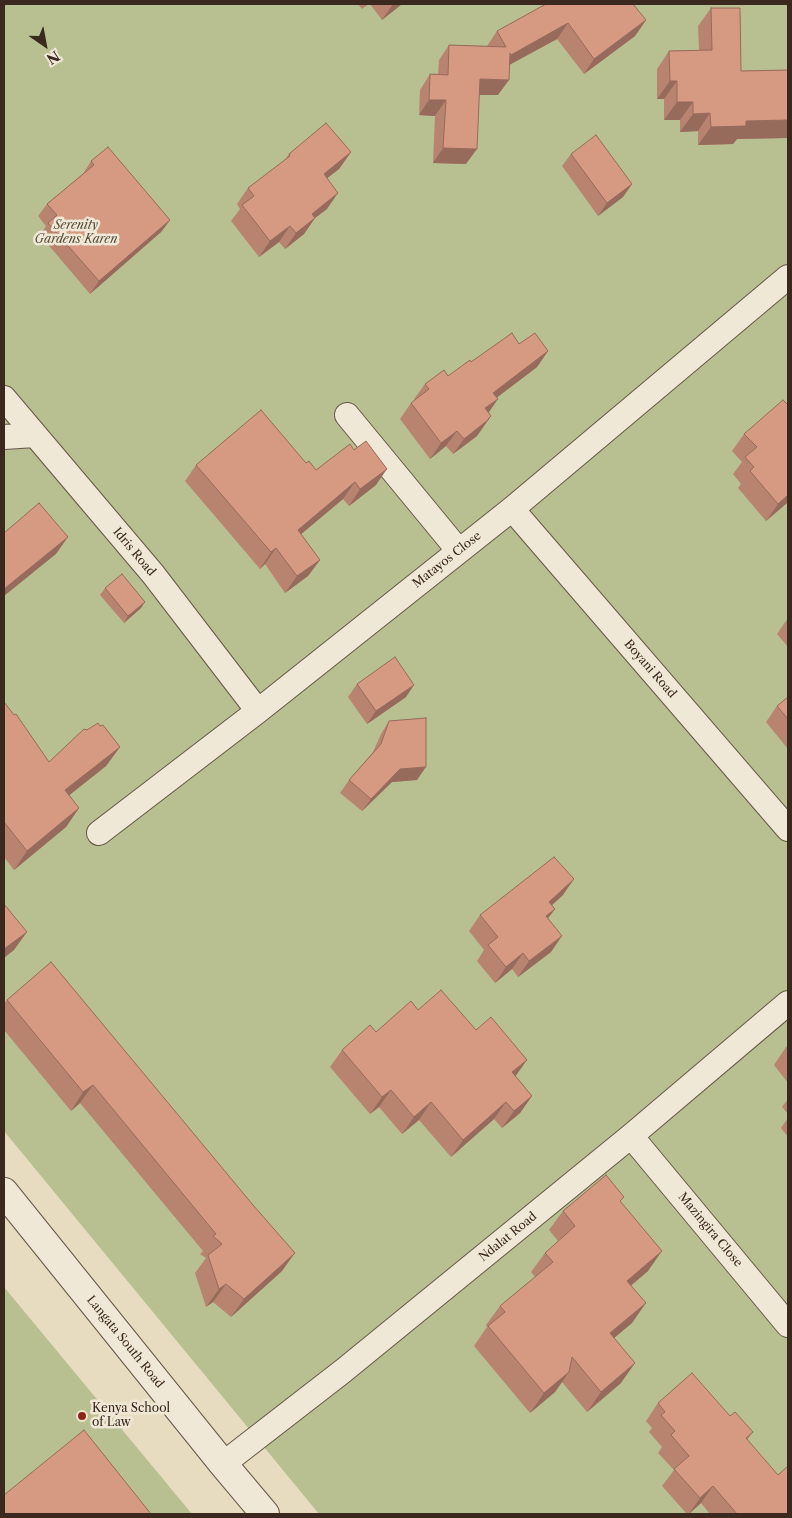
<!DOCTYPE html>
<html>
<head>
<meta charset="utf-8">
<style>
	body { margin:0 }
	#map { position:relative; width:792px; height:1518px; overflow:hidden; background:#e8dcc0; font-family:"Libre Caslon Text",serif }
	canvas { display:block }
	.frame { position:absolute; inset:0; border:5px solid #3b2920; pointer-events:none }
	.north { position:absolute; left:20px; top:20px; width:50px; height:50px; -webkit-text-stroke:4px #f0e8d6; paint-order:stroke; rotate:147deg; font-size:14px; font-weight:700; line-height:20px; text-align:center; color:#3b2920 }
	.north::after { content:''; display:block; margin:auto; width:18px; height:22px; background:#3b2920; clip-path:polygon(50% 0,100% 100%,50% 72%,0 100%) }
</style>
</head>
<body>
<div id="map">
<canvas width="792" height="1518"></canvas>
<div class="frame"></div>
<div class="north">N</div>
</div>
<script>
const g = document.querySelector('canvas').getContext('2d');
g.lineJoin = 'round';
function fillPath(path, color) {
  g.fillStyle = color;
  g.fill(path, 'evenodd');
}
function toPath(rows) {
  const path = new Path2D();
  for (const r of rows) {
    path.moveTo(r[0], r[1]);
    for (let i = 2; i < r.length; i += 2) path.lineTo(r[i], r[i + 1]);
  }
  return path;
}
function stroke(path, color, width, dash) {
  g.strokeStyle = color;
  g.lineWidth = width;
  g.lineCap = dash ? 'butt' : 'round';
  g.setLineDash(dash || []);
  g.stroke(path);
}
function write(font, color, halo, rows, align = 'center') {
  g.font = font + ' "Libre Caslon Text",serif';
  g.lineWidth = 5;
  g.setLineDash([]);
  g.textBaseline = 'middle';
  g.strokeStyle = halo;
  g.fillStyle = color;
  for (const [text, x, y, turn = 0] of rows) {
    g.save();
    g.translate(x, y);
    g.rotate((+turn || 0) * Math.PI / 180);
    g.textAlign = isNaN(turn) ? turn : align;
    if (halo) g.strokeText(text, 0, 0);
    g.fillText(text, 0, 0);
    g.restore();
  }
}
fillPath(toPath([
	[4,4,788,4,788,1514,319,1514,4,1131],
	[4,1287,192,1514,4,1514]
]), '#b8c091');
const minor = toPath([
	[4,398,153,574,258,711],
	[347,415,459,551],
	[4,437,35,435],
	[512,509,788,829],
	[99,833,258,711,512,509,788,277],
	[631,1136,788,1325],
	[223,1464,343,1371,631,1136,788,1003]
]);
const tertiary = toPath([
	[4,1192,223,1464,265,1514]
]);
stroke(minor, '#665648', 26);
stroke(tertiary, '#665648', 30);
stroke(minor, '#f0e8d6', 24);
stroke(tertiary, '#f0e8d6', 28);
fillPath(toPath([
	[358,4,369,4,362,9],
	[370,4,402,4,382,20],
	[546,4,646,20,635,36,584,74,557,39,509,65,498,95,479,95,466,164,433,163,435,116,419,115,420,90,430,74,438,74,439,60,449,45,487,46,497,31],
	[711,8,741,71,788,70,788,136,787,138,737,139,733,144,698,145,698,131,680,132,680,120,664,120,664,99,657,99,657,69,669,51,699,50,698,26],
	[351,152,339,169,327,178,327,209,315,218,304,234,285,249,279,242,259,257,231,221,240,209,237,204,248,188,284,161,289,154],
	[571,154,632,184,623,197,598,216,562,166],
	[91,161,170,220,161,232,90,294,40,235,46,226,38,216,47,204,83,174],
	[519,344,548,351,537,367,497,397,488,413,488,420,477,436,453,454,446,446,430,459,400,419,411,403,415,400,414,399,425,384,448,376,471,362],
	[788,405,788,504,787,503,766,521,738,488,741,484,733,474,742,462,732,451,744,434],
	[306,463,316,470,376,485,349,506,343,499,301,534,320,560,308,576,285,593,265,564,260,569,185,481,196,465],
	[105,588,141,608,124,623,100,595],
	[788,618,788,647,777,634],
	[357,684,406,697,367,724,348,697],
	[788,697,788,749,766,722,777,706],
	[4,702,49,762,120,747,106,766,69,795,79,808,66,827,14,870,4,857],
	[389,721,417,780,392,782,362,811,340,793,349,780,373,752,381,734],
	[563,895,552,905,555,909,548,918,551,952,518,977,512,969,495,983,477,961,484,950,469,931,480,915],
	[7,1000,282,1271,231,1317,213,1302,206,1307,195,1273,206,1258,200,1254,203,1251,80,1103,71,1111,4,1030,4,1004],
	[418,1010,515,1076,532,1096,520,1113,502,1128,494,1119,451,1157,419,1120,402,1134,379,1107,370,1114,330,1067,342,1050],
	[788,1046,788,1083,774,1065,786,1047],
	[788,1099,788,1114,782,1107],
	[788,1118,788,1137,781,1128],
	[621,1202,648,1271,631,1285,632,1323,614,1338,621,1383,587,1412,562,1382,555,1392,530,1413,474,1346,487,1327,486,1325,500,1306,535,1277,531,1272,545,1253,558,1241,549,1230,563,1211],
	[658,1403,730,1416,753,1432,747,1440,788,1514,710,1514,701,1503,689,1514,687,1514,662,1486,674,1470,658,1453,662,1447,649,1432,652,1428,646,1421]
]), '#b88470');
fillPath(toPath([
	[393,4,402,4,382,20],
	[646,20,635,36,584,74,594,59],
	[568,23,557,39,500,70,511,55],
	[480,79,509,80,498,95,469,95],
	[670,81,677,81,664,99,657,99],
	[429,100,446,100,435,116,419,115],
	[677,102,693,102,680,120,664,120],
	[710,113,698,131,680,132,693,114],
	[788,120,788,136,787,138,737,139,733,144,698,145,711,127,746,121],
	[443,148,477,149,466,164,433,163],
	[351,152,339,169,312,190,324,174],
	[632,184,623,197,598,216,607,203],
	[338,193,327,209,315,218,304,234,285,249,296,233,312,214],
	[170,220,161,232,90,294,99,281],
	[290,226,279,242,259,257,270,241],
	[548,351,537,367,482,409,493,393],
	[498,399,487,415,485,408],
	[491,416,477,436,453,454,464,439],
	[457,431,446,446,430,459,441,443],
	[387,469,376,485,349,506,360,489],
	[355,482,343,499,287,546,298,530],
	[788,495,788,502,787,503,766,521,778,504],
	[68,537,56,554,4,596,4,589],
	[276,548,265,564,260,569,271,552],
	[320,560,308,576,285,593,297,576],
	[145,602,141,608,124,623,128,616],
	[414,685,406,697,367,724,376,711],
	[120,747,106,766,52,809,65,790],
	[426,767,417,780,392,782,362,811,371,799,400,769],
	[79,808,66,827,14,870,27,851],
	[574,879,563,895,538,918,549,902],
	[555,909,543,925,546,916],
	[27,932,14,950,4,958,4,949],
	[562,936,551,952,518,977,529,961],
	[523,953,512,969,495,983,506,967],
	[527,1060,515,1077,512,1072],
	[93,1085,80,1103,71,1111,83,1092],
	[391,1090,379,1107,370,1114,382,1097],
	[532,1096,520,1113,502,1128,514,1111],
	[431,1102,419,1120,402,1134,414,1117],
	[506,1102,494,1119,451,1157,463,1140],
	[662,1251,648,1271,613,1301,627,1281],
	[295,1253,282,1271,231,1317,244,1299],
	[226,1284,213,1302,206,1307,219,1289],
	[646,1303,632,1323,596,1353,610,1333],
	[635,1363,621,1383,587,1412,601,1392],
	[569,1372,555,1392,530,1413,544,1393],
	[713,1486,701,1503,689,1514,700,1498]
]), '#966b5b');
const building = toPath([
	[546,4,633,4,646,20,594,59,568,23,511,55,510,53,509,80,480,79,477,149,443,148,446,100,429,100,430,74,448,75,449,45,506,47,497,31,546,4],
	[711,8,740,8,741,71,788,70,788,120,746,121,746,126,711,127,710,113,693,114,693,102,677,102,677,81,670,81,669,51,712,50,711,8],
	[326,123,351,152,324,174,338,193,312,214,315,218,296,233,290,226,270,241,242,205,254,196,248,188,290,156,289,154,326,123],
	[596,135,632,184,607,203,571,154,596,135],
	[108,147,170,220,99,281,48,223,57,215,47,204,94,165,91,161,108,147],
	[512,333,519,344,535,333,548,351,493,393,498,399,485,408,491,416,488,419,488,420,464,439,457,431,441,443,411,403,429,389,425,384,444,370,448,376,470,360,471,362,512,333],
	[783,400,788,405,788,495,778,504,750,471,754,467,745,457,757,447,744,434,783,400],
	[261,410,306,463,309,461,316,470,350,444,354,450,366,441,387,469,360,489,355,482,298,530,320,560,297,576,276,548,271,552,196,465,261,410],
	[39,503,68,537,4,589,4,533,39,503],
	[122,574,145,602,128,616,105,588,122,574],
	[395,657,414,685,376,711,357,684,395,657],
	[788,697,788,719,777,706,788,697],
	[4,702,14,715,16,714,49,762,84,729,87,730,98,723,100,726,103,725,120,747,65,790,79,808,27,851,4,822,4,702],
	[426,718,426,767,400,769,371,799,349,780,381,744,389,721,426,718],
	[554,857,574,879,549,902,555,909,546,916,562,936,529,961,523,953,506,967,488,945,498,937,480,915,554,857],
	[4,904,27,932,4,949,4,904],
	[51,962,253,1205,295,1253,244,1299,226,1284,219,1289,208,1255,222,1244,213,1236,216,1234,93,1085,83,1092,7,1000,51,962],
	[441,990,476,1030,491,1017,527,1060,512,1072,532,1096,514,1111,506,1102,463,1140,431,1102,414,1117,391,1090,382,1097,342,1050,370,1025,376,1032,411,1001,418,1010,441,990],
	[606,1175,624,1197,620,1201,662,1251,627,1281,646,1303,610,1333,635,1363,601,1392,572,1357,569,1372,544,1393,488,1326,505,1312,500,1306,553,1262,545,1253,575,1226,563,1211,606,1175],
	[692,1373,730,1416,735,1412,753,1432,746,1438,778,1475,788,1466,788,1514,737,1514,713,1486,700,1498,674,1469,689,1456,671,1435,675,1431,661,1415,665,1412,658,1403,692,1373],
	[84,1430,151,1514,4,1514,4,1495,84,1430]
]);
fillPath(building, '#d69982');
stroke(building, '#966b5b', 1);
for (const [x, y, r, color] of [
	[82,1416,5,"#8f2418"]
]) {
  const dot = new Path2D();
  dot.arc(x, y, r, 0, 2 * Math.PI);
  g.fillStyle = color;
  g.fill(dot);
  stroke(dot, '#f0e8d6', 2);
}
write('italic 12px', '#5a4f3c', '#f0e8d6', [
	["Serenity",76,226],
	["Gardens Karen",76,240]
]);
write('12px', '#3b2920', '#f0e8d6', [
	["Idris Road",134,552,50],
	["Matayos Close",447,560,-38],
	["Boyani Road",650,669,49],
	["Mazingira Close",710,1230,50],
	["Ndalat Road",508,1237,-39],
	["Langata South Road",125,1342,51]
]);
write('12px', '#3b2920', '#f0e8d6', [
	["Kenya School",92,1409],
	["of Law",92,1423]
], 'left');
</script>
</body>
</html>
